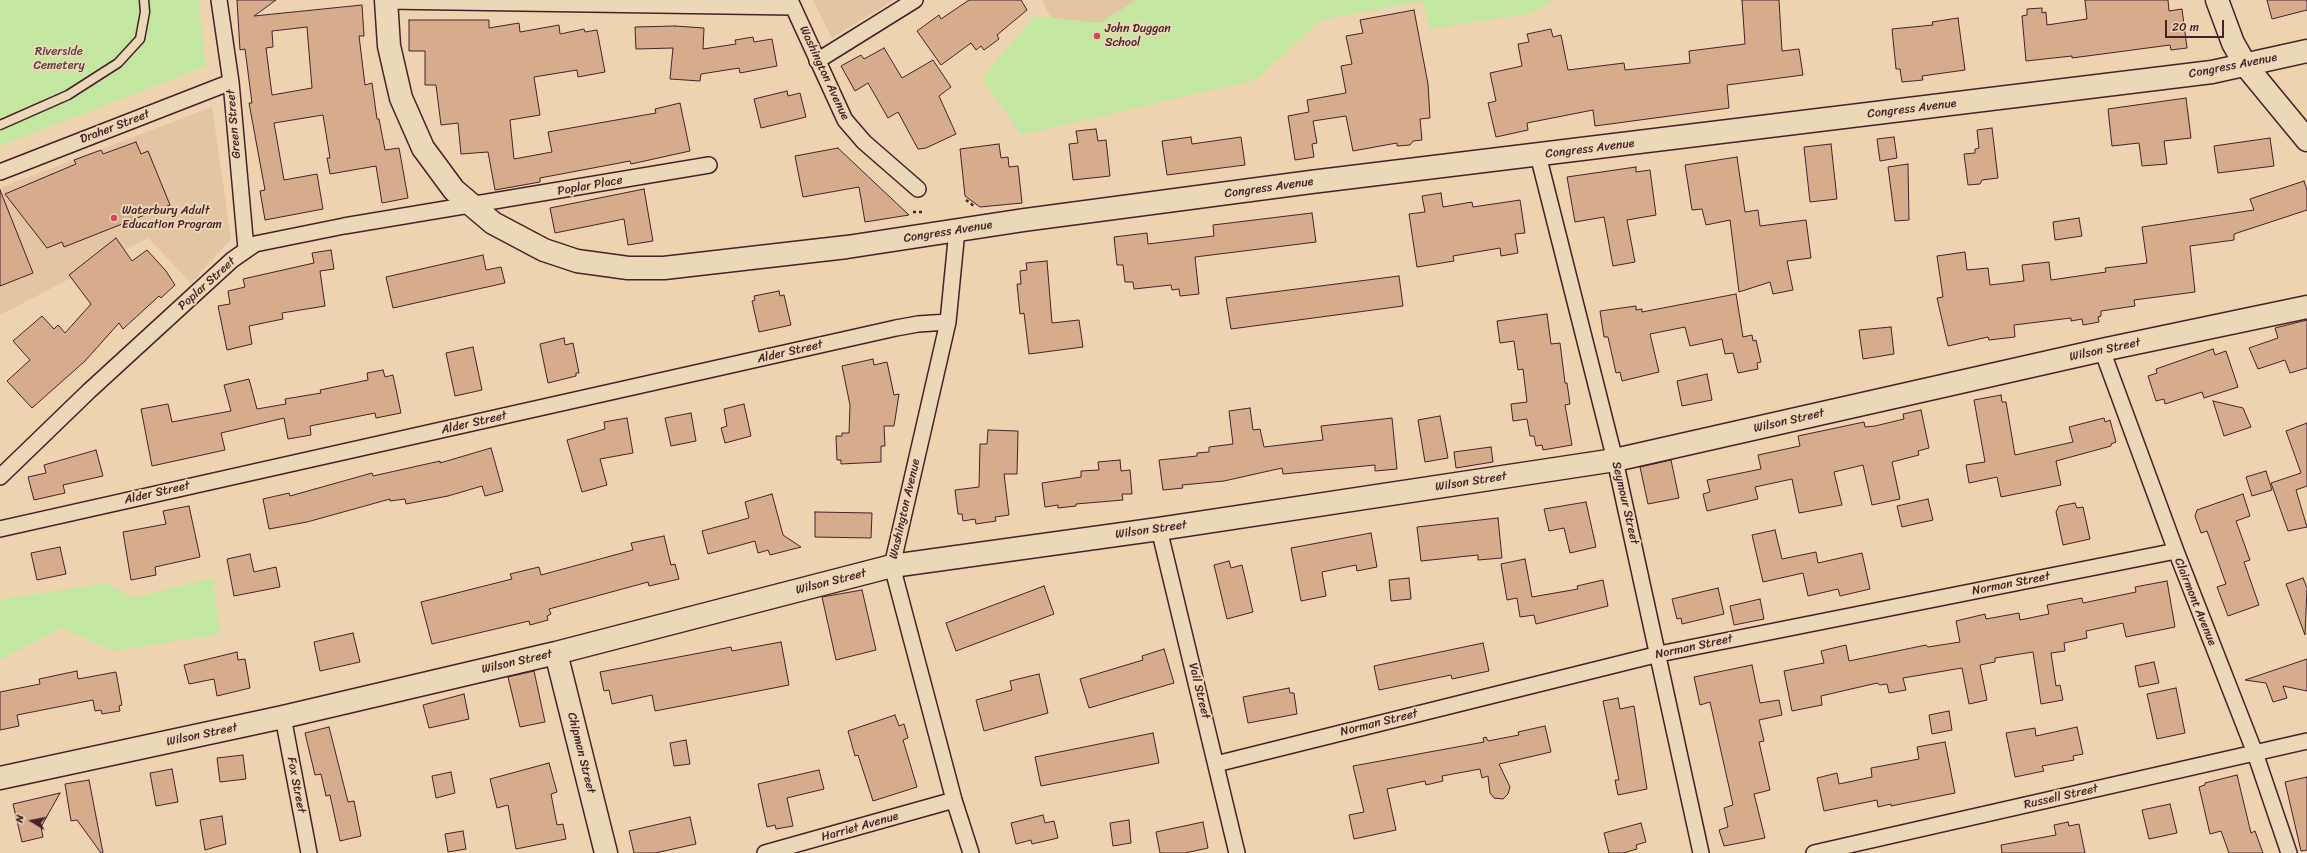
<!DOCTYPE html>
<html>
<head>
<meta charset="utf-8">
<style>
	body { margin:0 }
	#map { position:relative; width:2307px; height:853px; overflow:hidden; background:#edd3af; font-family:Sriracha,sans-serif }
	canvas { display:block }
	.north { position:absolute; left:12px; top:801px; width:40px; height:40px; -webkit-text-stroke:3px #ebd8b6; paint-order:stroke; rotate:280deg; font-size:11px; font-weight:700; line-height:16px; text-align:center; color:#4a1f2b }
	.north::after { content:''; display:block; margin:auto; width:14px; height:18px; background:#4a1f2b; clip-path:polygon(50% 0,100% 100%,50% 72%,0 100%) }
	.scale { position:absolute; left:2165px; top:20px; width:59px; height:18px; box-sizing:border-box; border:2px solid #4a1f2b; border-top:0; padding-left:5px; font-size:12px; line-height:14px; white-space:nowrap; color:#4a1f2b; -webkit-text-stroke:3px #ebd8b6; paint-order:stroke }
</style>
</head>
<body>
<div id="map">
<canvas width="2307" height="853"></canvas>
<div class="north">N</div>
<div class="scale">20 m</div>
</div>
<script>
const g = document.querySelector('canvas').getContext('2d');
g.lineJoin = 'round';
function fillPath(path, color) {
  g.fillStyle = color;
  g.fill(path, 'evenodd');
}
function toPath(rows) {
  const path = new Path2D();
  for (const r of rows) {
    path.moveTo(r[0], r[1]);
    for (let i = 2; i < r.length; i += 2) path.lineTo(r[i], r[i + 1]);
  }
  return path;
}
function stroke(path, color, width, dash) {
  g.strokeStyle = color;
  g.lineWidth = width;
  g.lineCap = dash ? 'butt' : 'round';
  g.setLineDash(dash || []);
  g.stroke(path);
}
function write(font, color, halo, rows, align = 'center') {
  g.font = font + ' Sriracha,sans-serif';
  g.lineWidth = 4;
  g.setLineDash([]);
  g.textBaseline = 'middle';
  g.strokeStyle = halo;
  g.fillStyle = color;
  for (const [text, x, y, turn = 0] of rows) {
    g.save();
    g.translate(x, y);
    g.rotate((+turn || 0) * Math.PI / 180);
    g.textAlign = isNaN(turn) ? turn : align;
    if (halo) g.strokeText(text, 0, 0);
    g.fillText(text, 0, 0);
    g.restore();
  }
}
fillPath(toPath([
	[813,0,894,0,832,38],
	[1042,0,1193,0,1077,71],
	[212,107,231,239,191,283,148,238,0,315,0,188]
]), '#e3c4a3');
fillPath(toPath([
	[0,0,198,0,206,66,0,146],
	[1136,0,1552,0,1533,13,1430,29,1422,1,1321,20,1255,80,1021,135,982,79,1034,16,1100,23],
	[213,578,220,634,113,651,62,628,0,660,0,600,108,583,132,598]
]), '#c3e6a0');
const building = toPath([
	[237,0,276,0,254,16,362,5,364,36,359,36,365,85,372,83,377,119,379,119,385,150,399,148,408,198,382,203,376,166,330,174,327,158,330,158,323,115,274,123,284,180,317,174,323,209,265,220,260,191,265,190,249,103,252,103,245,49,240,50,237,0],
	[307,27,312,88,272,95,266,48,273,47,272,31,307,27],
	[969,0,1021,0,1027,10,997,35,999,39,984,50,981,46,976,50,971,43,941,65,917,31,939,15,941,19,969,0],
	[1742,0,1779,0,1782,51,1799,49,1803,75,1727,85,1729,108,1595,126,1593,110,1527,123,1528,130,1496,137,1488,103,1496,101,1490,73,1522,66,1518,44,1529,42,1527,34,1551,29,1553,37,1561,35,1568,70,1624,63,1625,70,1690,63,1689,51,1745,44,1742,0],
	[2085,0,2168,0,2169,11,2182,9,2187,48,2171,50,2170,45,2072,58,2072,56,2026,61,2022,16,2027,15,2027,9,2042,8,2042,13,2046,12,2047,25,2087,19,2085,0],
	[2267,0,2307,0,2307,10,2272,19,2267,0],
	[1414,10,1428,84,1430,118,1420,119,1422,140,1413,141,1410,145,1397,146,1397,143,1353,151,1346,116,1313,121,1317,143,1312,144,1314,157,1295,160,1288,116,1309,112,1307,100,1346,93,1341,66,1352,64,1346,36,1363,33,1360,20,1414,10],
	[1958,18,1965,70,1922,76,1923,80,1902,82,1900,69,1896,69,1892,29,1933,25,1932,22,1958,18],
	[409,20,489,20,489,28,519,23,520,32,559,25,560,34,584,29,585,32,597,30,605,72,578,77,577,70,534,77,540,115,510,120,514,159,552,152,548,132,656,113,655,109,680,103,690,151,631,164,630,161,540,178,540,182,495,190,488,152,461,154,458,123,441,125,436,85,425,85,425,51,409,51,409,20],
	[675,26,704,28,703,49,736,44,735,40,753,37,754,42,772,39,777,66,740,73,739,68,701,74,700,81,670,79,673,48,636,49,635,27,675,26],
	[884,48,902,78,933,60,951,87,939,96,956,134,926,148,918,149,898,112,888,118,868,83,855,91,841,66,861,55,864,59,884,48],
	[787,91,788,96,800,93,806,117,761,128,754,99,787,91],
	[2186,98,2191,138,2164,141,2167,164,2142,166,2139,143,2112,146,2108,109,2186,98],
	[1992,128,1998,178,1982,180,1980,184,1968,185,1964,154,1975,153,1975,149,1979,148,1977,130,1992,128],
	[1096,129,1098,141,1106,140,1110,176,1073,180,1069,144,1078,143,1076,131,1096,129],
	[1191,137,1192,144,1241,137,1245,165,1167,175,1162,141,1191,137],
	[1894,137,1897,158,1880,161,1877,139,1894,137],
	[2270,138,2274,166,2218,173,2214,146,2270,138],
	[136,142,141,154,148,151,170,205,64,247,62,242,47,248,5,194,76,164,74,160,101,150,103,154,136,142],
	[999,144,1001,158,1008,157,1009,167,1018,166,1022,203,980,207,965,196,960,149,999,144],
	[1831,144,1837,199,1810,202,1804,147,1831,144],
	[838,148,858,167,909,215,865,222,859,187,803,197,795,156,838,148],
	[1737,157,1745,212,1758,210,1760,226,1806,220,1811,258,1787,261,1793,290,1773,294,1770,282,1739,292,1730,220,1706,225,1702,209,1692,210,1685,165,1737,157],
	[1908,164,1909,220,1895,221,1888,167,1908,164],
	[1636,167,1636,172,1650,170,1656,215,1627,220,1635,262,1613,266,1604,217,1575,222,1567,177,1636,167],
	[2304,181,2307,190,2307,210,2234,234,2234,240,2190,246,2195,292,2134,300,2135,306,2101,311,2101,316,2098,317,2099,322,2083,325,2082,319,2071,321,2071,318,2014,325,2015,337,1989,340,1988,337,1948,346,1937,298,1943,297,1937,256,1965,252,1967,270,1988,268,1990,285,2024,281,2022,265,2049,262,2051,280,2106,272,2105,268,2147,263,2142,227,2254,210,2250,199,2304,181],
	[644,189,653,241,628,245,624,219,555,233,550,208,644,189],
	[0,190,33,273,0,286,0,190],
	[1441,193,1443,207,1472,202,1473,207,1520,200,1525,233,1515,234,1518,253,1501,256,1500,248,1453,256,1454,261,1417,267,1409,214,1425,212,1422,196,1441,193],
	[1312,213,1316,242,1195,257,1199,294,1180,296,1179,289,1172,290,1171,285,1134,289,1133,282,1125,282,1123,265,1117,265,1114,237,1147,233,1148,244,1214,236,1213,225,1312,213],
	[2079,218,2082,236,2055,240,2053,222,2079,218],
	[116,238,132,261,147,250,166,271,175,285,161,298,159,296,123,329,119,323,85,361,32,408,7,381,30,360,13,341,42,316,54,329,58,325,65,333,91,304,69,275,116,238],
	[331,250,334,269,320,271,325,306,282,313,283,319,249,326,252,344,227,350,218,306,230,304,228,291,245,287,243,279,314,263,312,253,331,250],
	[483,255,486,270,501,267,505,283,393,308,386,277,483,255],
	[1047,261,1052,323,1079,320,1083,347,1029,354,1024,313,1020,314,1017,284,1021,284,1020,271,1027,270,1026,263,1047,261],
	[1399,276,1403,306,1231,329,1226,298,1399,276],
	[779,291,780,296,784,295,791,325,759,332,752,301,755,300,754,296,779,291],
	[1736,294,1743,337,1752,335,1753,341,1756,340,1761,362,1757,363,1758,369,1738,373,1733,353,1725,354,1722,339,1690,346,1685,327,1650,334,1659,372,1622,381,1620,372,1616,373,1608,337,1604,337,1600,311,1636,306,1636,310,1642,309,1642,312,1736,294],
	[1547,314,1551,344,1560,343,1565,383,1567,383,1570,404,1565,405,1572,445,1543,450,1542,445,1536,446,1534,436,1530,436,1527,419,1513,421,1511,404,1527,402,1523,369,1518,370,1514,341,1500,343,1497,321,1547,314],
	[2307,320,2307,368,2290,373,2285,360,2258,369,2249,348,2278,338,2275,328,2307,320],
	[1891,327,1894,354,1863,359,1859,330,1891,327],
	[564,338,565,345,573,343,579,373,576,373,576,376,548,383,540,344,564,338],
	[473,347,482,390,455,396,446,353,473,347],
	[2213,349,2215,355,2226,351,2238,387,2204,398,2202,392,2165,404,2164,399,2156,401,2148,376,2157,373,2156,369,2213,349],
	[873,359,874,365,887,362,894,395,899,394,894,426,884,426,885,446,881,446,881,462,841,464,841,460,837,460,836,436,842,436,842,433,849,433,850,405,842,366,873,359],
	[383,370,385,377,393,375,401,413,376,418,375,413,310,426,311,435,288,439,284,418,221,433,225,450,152,466,141,409,168,404,172,422,231,411,224,385,249,379,257,409,286,404,285,399,321,393,320,390,368,380,367,373,383,370],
	[1707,374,1712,400,1682,406,1677,381,1707,374],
	[2001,395,2002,402,2006,402,2015,455,2073,442,2069,427,2104,418,2105,422,2110,420,2116,442,2111,444,2111,446,2056,461,2061,485,2001,497,1997,477,1969,483,1966,465,1985,462,1974,400,2001,395],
	[2213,401,2243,408,2251,427,2224,436,2213,401],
	[744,404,751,436,725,443,721,428,727,426,724,409,744,404],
	[1250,408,1253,430,1260,429,1264,447,1323,440,1321,426,1392,418,1397,469,1375,471,1375,465,1283,474,1282,468,1224,481,1182,485,1183,488,1163,490,1159,460,1197,456,1197,453,1209,452,1209,447,1233,444,1229,411,1250,408],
	[1921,410,1929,448,1918,451,1919,455,1892,462,1900,499,1872,505,1863,465,1834,472,1842,505,1799,513,1792,479,1755,487,1758,499,1707,511,1703,494,1710,492,1707,480,1761,469,1758,455,1800,446,1798,436,1864,422,1865,427,1875,426,1904,419,1903,414,1921,410],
	[691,413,696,441,671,446,665,418,691,413],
	[1440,416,1448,458,1425,462,1418,420,1440,416],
	[627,418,633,453,600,459,607,485,582,492,567,440,605,429,604,422,627,418],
	[2307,423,2307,486,2296,490,2307,527,2288,531,2271,483,2301,473,2286,431,2307,423],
	[988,430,1018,431,1017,474,1004,474,1009,515,995,517,996,521,976,524,975,519,963,521,962,514,958,514,955,490,979,487,980,444,987,444,988,430],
	[1491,447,1493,462,1456,468,1454,452,1491,447],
	[491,448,503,491,485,496,482,486,448,496,406,504,405,499,390,501,390,499,307,522,269,529,263,499,289,493,290,496,372,473,373,476,440,461,440,463,491,448],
	[96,450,103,476,63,485,65,493,34,500,28,477,46,473,44,465,96,450],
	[1120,460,1121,471,1130,470,1132,494,1122,494,1123,500,1076,504,1076,506,1058,508,1058,505,1045,507,1042,483,1081,477,1081,471,1099,470,1098,462,1120,460],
	[1671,460,1679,498,1648,504,1640,467,1671,460],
	[2266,471,2272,490,2252,496,2246,477,2266,471],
	[772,494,783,535,801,547,770,555,768,550,758,553,755,541,708,554,702,531,749,518,745,502,772,494],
	[2243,494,2250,516,2236,521,2250,560,2244,562,2259,605,2228,616,2217,587,2226,584,2207,531,2201,533,2195,516,2197,510,2243,494],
	[1928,499,1933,520,1902,527,1897,506,1928,499],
	[1586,502,1596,547,1570,553,1564,528,1549,531,1544,509,1586,502],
	[2075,503,2077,508,2083,507,2090,539,2063,545,2056,512,2059,506,2075,503],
	[189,506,200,557,155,567,156,575,131,580,123,532,166,524,163,511,189,506],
	[815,512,872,513,871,538,815,537,815,512],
	[1498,518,1502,558,1478,560,1478,555,1421,561,1417,527,1498,518],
	[1775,530,1782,559,1816,552,1818,563,1862,553,1870,589,1840,596,1838,589,1808,596,1803,573,1763,582,1752,535,1775,530],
	[1371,533,1377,567,1357,571,1356,565,1322,572,1326,596,1301,601,1291,548,1371,533],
	[664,536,671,565,675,564,679,579,649,586,648,582,549,609,551,614,547,616,548,620,530,625,529,621,432,644,421,602,512,579,510,574,539,567,541,575,633,550,631,543,664,536],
	[60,547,66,574,37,580,31,553,60,547],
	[250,554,254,572,276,567,280,587,234,596,227,559,250,554],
	[1525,559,1532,597,1578,589,1577,586,1603,580,1608,606,1536,624,1534,615,1520,617,1517,598,1507,600,1501,564,1525,559],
	[1229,561,1231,568,1242,565,1253,612,1227,619,1214,565,1229,561],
	[1409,578,1411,599,1391,601,1389,580,1409,578],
	[2303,578,2307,588,2305,635,2286,584,2303,578],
	[2167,581,2175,627,2126,637,2123,623,2086,631,2087,638,2064,643,2065,651,2051,653,2056,686,2060,685,2063,700,2041,704,2033,652,1995,658,1995,662,1980,665,1987,700,1969,704,1962,668,1903,678,1906,690,1889,693,1887,684,1880,685,1877,683,1821,696,1822,705,1792,711,1784,671,1824,663,1821,651,1846,645,1849,661,1926,645,1928,647,1960,642,1956,621,1985,614,1986,619,2019,613,2020,620,2049,614,2047,605,2082,598,2083,603,2136,592,2135,587,2167,581],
	[1044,586,1054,614,956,651,946,623,1044,586],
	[1718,588,1724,614,1682,624,1681,618,1677,619,1672,599,1718,588],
	[862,590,876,650,836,660,822,597,862,590],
	[1760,599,1764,619,1734,625,1730,606,1760,599],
	[353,633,360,662,320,671,314,642,353,633],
	[781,642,789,685,655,711,652,695,612,704,609,690,604,691,600,672,731,647,732,651,781,642],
	[1483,643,1489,671,1452,679,1451,675,1379,690,1374,666,1483,643],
	[1164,649,1174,683,1089,708,1080,679,1143,660,1142,656,1164,649],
	[237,652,238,660,245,659,250,688,217,696,214,679,189,684,184,665,237,652],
	[2307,659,2307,691,2283,686,2287,698,2273,702,2266,683,2245,680,2307,659],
	[2154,662,2159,683,2139,687,2135,666,2154,662],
	[1752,665,1760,703,1779,700,1782,715,1759,720,1764,741,1759,742,1770,790,1754,794,1765,838,1724,846,1719,830,1728,827,1724,808,1733,805,1710,702,1700,705,1694,677,1752,665],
	[77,671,78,679,116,672,122,705,119,706,120,711,102,714,101,710,95,711,93,700,17,715,19,726,0,730,0,692,40,684,39,679,77,671],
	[534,671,545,722,520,727,508,677,534,671],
	[1039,674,1048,713,984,731,976,700,1012,690,1010,681,1039,674],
	[1289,688,1290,693,1294,693,1297,714,1248,723,1243,697,1289,688],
	[2176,688,2185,733,2157,739,2147,694,2176,688],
	[464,694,469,719,429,728,423,705,464,694],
	[1618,698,1620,709,1634,706,1647,789,1618,795,1615,780,1619,780,1603,701,1618,698],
	[1949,711,1952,730,1932,734,1929,715,1949,711],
	[895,715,899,726,904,724,908,738,903,740,917,787,873,801,858,755,855,756,848,731,895,715],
	[1545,726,1551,752,1499,764,1510,787,1508,794,1503,799,1494,798,1490,793,1488,776,1482,778,1480,769,1442,776,1443,781,1426,785,1425,781,1387,789,1396,830,1354,839,1349,815,1364,812,1353,766,1484,742,1483,738,1486,737,1488,741,1519,735,1518,732,1545,726],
	[329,727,348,802,354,801,361,836,340,841,330,795,326,796,321,774,315,775,305,733,329,727],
	[2077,727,2083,754,2073,756,2074,760,2042,766,2044,771,2015,777,2006,733,2035,728,2036,736,2077,727],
	[1153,733,1159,763,1041,786,1035,757,1153,733],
	[686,740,690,764,674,766,670,743,686,740],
	[1945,742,1955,793,1891,806,1891,804,1878,807,1877,800,1824,811,1817,778,1837,773,1839,784,1872,777,1871,768,1919,759,1917,747,1945,742],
	[243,755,246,779,220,782,217,758,243,755],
	[549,763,557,792,551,794,557,825,563,824,566,839,516,849,508,805,497,808,490,779,549,763],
	[172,769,178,802,156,806,150,773,172,769],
	[819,770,824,789,787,798,793,826,776,829,775,825,767,827,758,784,819,770],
	[451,772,455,793,436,798,432,776,451,772],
	[2237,775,2251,833,2255,831,2263,853,2229,853,2221,831,2210,834,2199,787,2205,785,2205,783,2237,775],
	[2307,777,2307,850,2301,851,2285,782,2307,777],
	[89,780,103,853,101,853,77,820,71,821,65,784,89,780],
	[60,793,41,827,43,837,22,842,13,804,60,793],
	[2170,804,2177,833,2149,839,2142,810,2170,804],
	[1043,815,1045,823,1054,821,1058,838,1032,844,1031,840,1016,844,1011,823,1043,815],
	[222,816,226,844,205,850,200,820,222,816],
	[690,817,696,844,655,853,634,853,629,831,690,817],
	[1129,820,1131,843,1113,846,1110,823,1129,820],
	[1203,822,1208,848,1185,853,1160,853,1156,832,1203,822],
	[2068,822,2069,826,2079,824,2085,853,2002,853,2001,845,2056,835,2054,825,2068,822],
	[1641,823,1646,842,1636,845,1637,849,1623,853,1609,853,1604,833,1641,823],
	[463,831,466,849,448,852,445,834,463,831]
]);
fillPath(building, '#d6ac8d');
stroke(building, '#4a1f2b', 1);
const lane = toPath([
	[0,125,68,95,118,63,140,39,145,12,144,0]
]);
const street = toPath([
	[219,0,231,82,246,249],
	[790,0,845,120,864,142,918,189],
	[386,1,793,7],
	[817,61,915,0],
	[1538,155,1615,460,1701,853],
	[0,172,231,82],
	[957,230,948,322,892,566,954,800,971,853],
	[2102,350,2176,551,2255,753,2289,853],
	[0,477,89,391,232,260,255,244,344,226,709,165],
	[0,529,896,328,918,324,948,322],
	[1159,529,1237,853],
	[283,717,309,853],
	[1216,764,1659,654,2176,551],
	[765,853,954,800],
	[1814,853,2307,741]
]);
const secondary = toPath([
	[386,0,389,46,401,98,423,148,454,190,493,223,544,250,577,261,628,268,664,268,847,247,1024,220,1311,182,2212,72,2307,51],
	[2217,0,2233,43,2246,66,2307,140],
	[556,653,606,853],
	[0,778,283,717,556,653,892,566,1159,529,1615,460,2102,350,2307,307]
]);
stroke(lane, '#4a1f2b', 11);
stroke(street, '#4a1f2b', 18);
stroke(secondary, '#4a1f2b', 25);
stroke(toPath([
	[966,200,974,206],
	[913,212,923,212]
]), '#4a1f2b', 2.5, [3, 3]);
stroke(lane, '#ebd8b6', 8);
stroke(street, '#ebd8b6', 15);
stroke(secondary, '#ebd8b6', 22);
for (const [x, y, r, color] of [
	[1097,36,4,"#d1495b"],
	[114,218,4,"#d1495b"]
]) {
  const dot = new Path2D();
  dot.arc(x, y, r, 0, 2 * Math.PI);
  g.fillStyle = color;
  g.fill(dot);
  stroke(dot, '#ebd8b6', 1.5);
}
write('12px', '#4a1f2b', '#ebd8b6', [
	["John Duggan",1105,29],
	["School",1105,43],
	["Waterbury Adult",122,211],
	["Education Program",122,225]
], 'left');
write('12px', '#5c3d3d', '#ebd8b6', [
	["Riverside",59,52],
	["Cemetery",59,66]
]);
write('12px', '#4a1f2b', '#ebd8b6', [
	["Congress Avenue",2233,66,-11],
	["Washington Avenue",824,73,65],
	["Congress Avenue",1912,109,-7],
	["Green Street",234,124,-95],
	["Draher Street",115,127,-21],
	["Congress Avenue",1590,149,-7],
	["Poplar Place",590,186,-10],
	["Congress Avenue",1269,188,-8],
	["Congress Avenue",948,232,-9],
	["Poplar Street",207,284,-42],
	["Wilson Street",2105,350,-12],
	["Alder Street",790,352,-13],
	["Wilson Street",1789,421,-13],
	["Alder Street",474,423,-13],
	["Wilson Street",1471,482,-9],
	["Alder Street",157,493,-13],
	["Seymour Street",1625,503,77],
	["Washington Avenue",905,509,-77],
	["Wilson Street",1151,530,-8],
	["Wilson Street",831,582,-14],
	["Norman Street",2011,584,-11],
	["Clairmont Avenue",2195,602,68],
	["Norman Street",1694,647,-12],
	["Wilson Street",517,662,-13],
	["Vail Street",1199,691,76],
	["Norman Street",1379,723,-14],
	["Wilson Street",202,735,-12],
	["Chipman Street",581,753,76],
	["Fox Street",296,785,79],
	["Russell Street",2061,797,-13],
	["Harriet Avenue",860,827,-16]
]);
</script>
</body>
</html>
